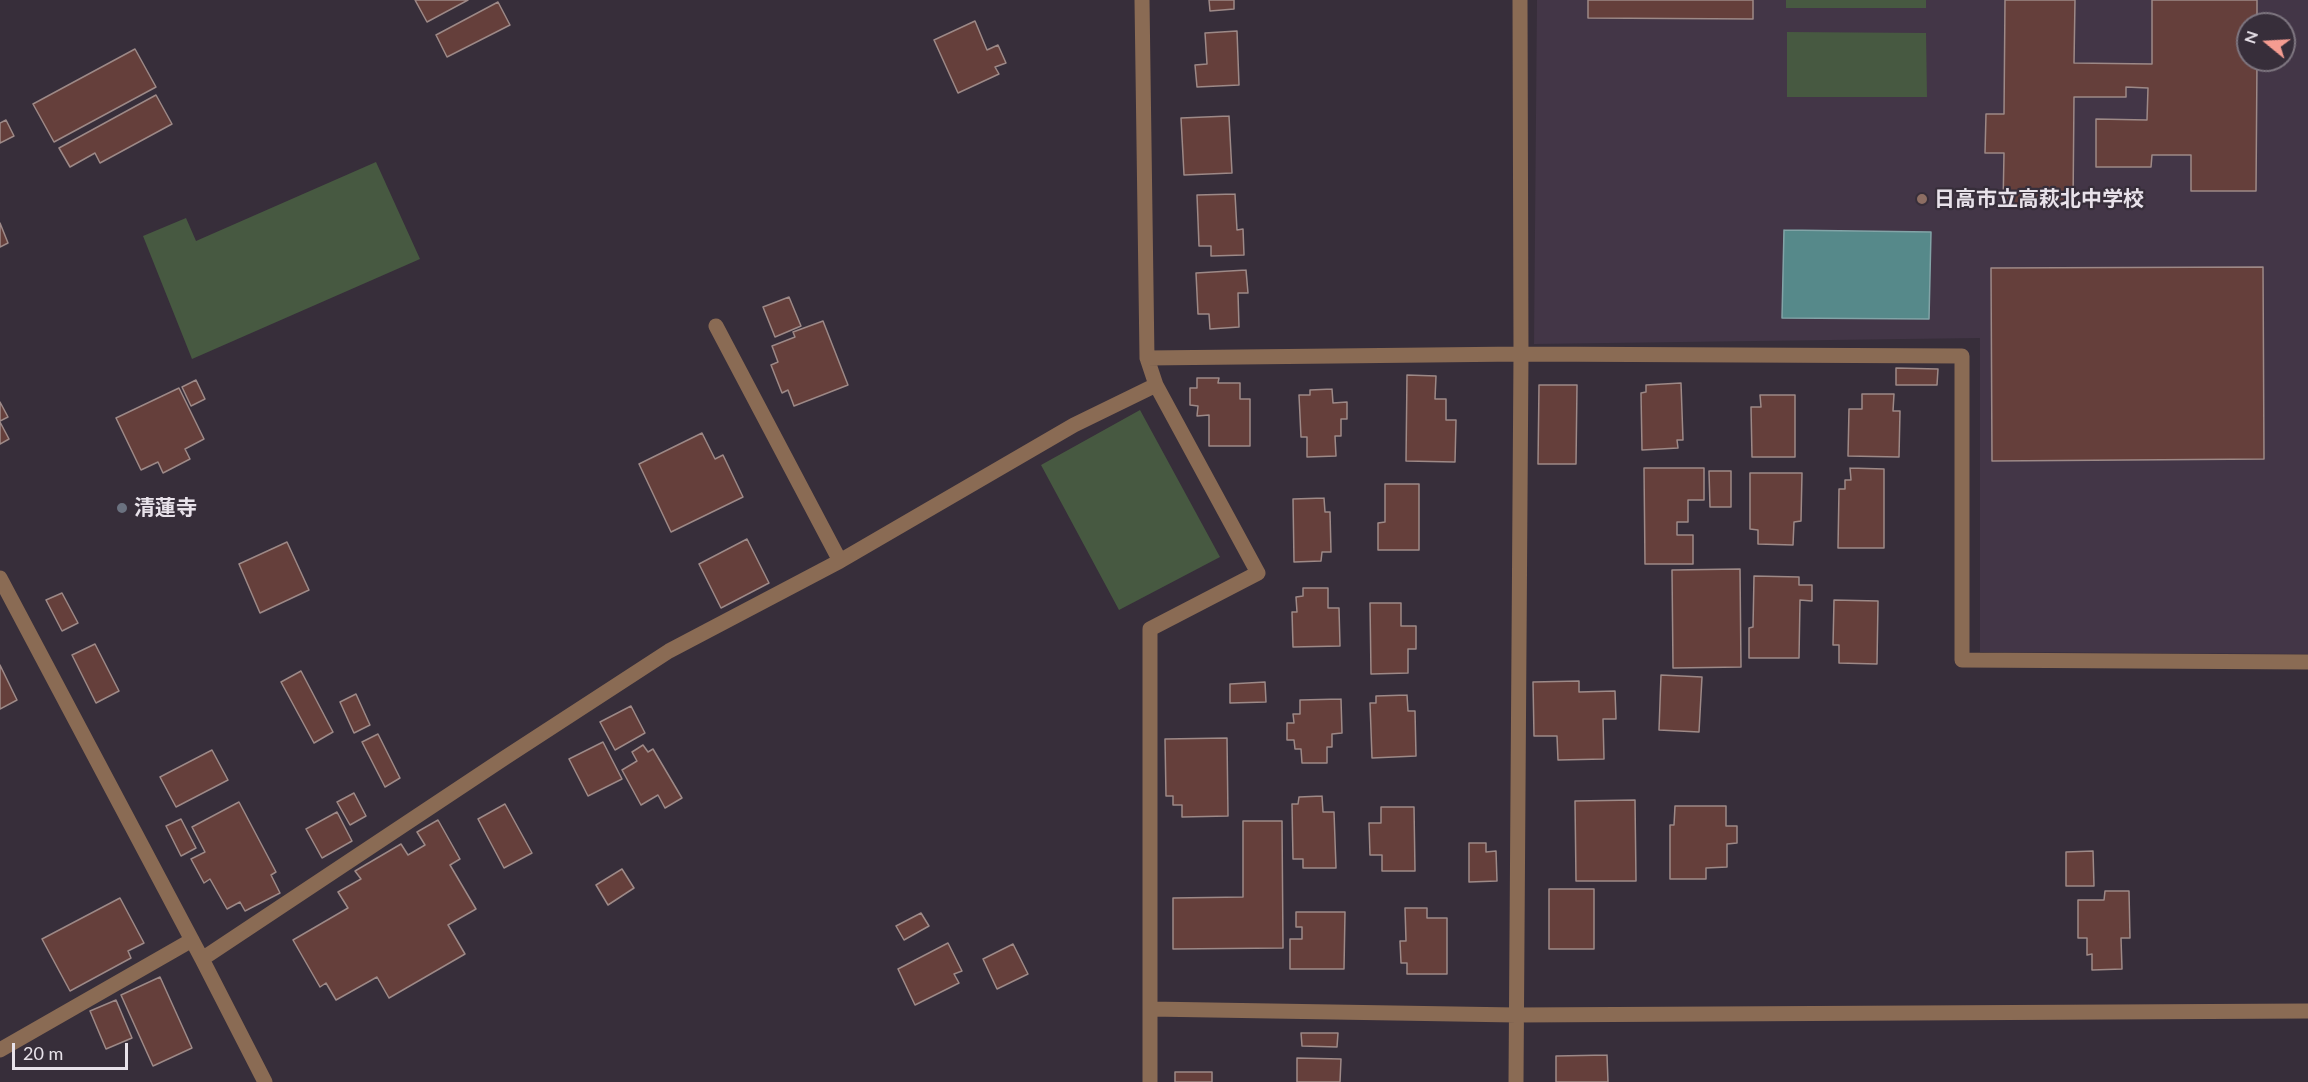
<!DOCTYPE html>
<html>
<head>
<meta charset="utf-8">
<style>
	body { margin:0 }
	#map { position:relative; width:2308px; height:1082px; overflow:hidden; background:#372e3a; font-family:Lato,sans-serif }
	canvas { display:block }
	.north { position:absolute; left:2236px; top:12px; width:60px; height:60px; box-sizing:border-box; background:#372e3a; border:2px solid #7e7680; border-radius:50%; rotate:288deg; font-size:16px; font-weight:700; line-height:24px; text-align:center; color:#e8e2ea }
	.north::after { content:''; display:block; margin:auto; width:21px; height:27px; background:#f59c91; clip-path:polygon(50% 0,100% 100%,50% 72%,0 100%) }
	.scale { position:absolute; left:12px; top:1043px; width:116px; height:27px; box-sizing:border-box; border:3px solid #e8e2ea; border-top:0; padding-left:8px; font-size:18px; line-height:21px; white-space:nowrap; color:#e8e2ea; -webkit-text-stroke:4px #372e3a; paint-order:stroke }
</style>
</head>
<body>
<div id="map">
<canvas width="2308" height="1082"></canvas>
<div class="north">N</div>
<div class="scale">20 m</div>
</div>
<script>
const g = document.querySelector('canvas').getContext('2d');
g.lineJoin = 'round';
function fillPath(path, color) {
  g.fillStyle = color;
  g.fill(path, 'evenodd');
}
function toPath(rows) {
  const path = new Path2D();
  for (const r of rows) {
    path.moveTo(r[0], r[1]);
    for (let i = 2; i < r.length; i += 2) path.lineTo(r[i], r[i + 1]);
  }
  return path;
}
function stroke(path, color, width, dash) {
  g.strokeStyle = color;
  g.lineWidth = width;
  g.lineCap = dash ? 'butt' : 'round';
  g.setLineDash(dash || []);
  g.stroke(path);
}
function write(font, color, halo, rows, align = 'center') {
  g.font = font + ' Lato,"Noto Sans JP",sans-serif';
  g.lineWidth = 4.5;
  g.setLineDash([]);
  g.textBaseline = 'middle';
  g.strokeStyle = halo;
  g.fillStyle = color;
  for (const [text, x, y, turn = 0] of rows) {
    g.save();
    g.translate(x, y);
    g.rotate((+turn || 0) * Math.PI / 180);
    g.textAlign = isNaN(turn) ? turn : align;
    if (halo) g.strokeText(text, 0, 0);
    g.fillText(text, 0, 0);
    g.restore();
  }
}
fillPath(toPath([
	[1537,0,2308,0,2308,654,1980,652,1980,338,1534,344],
	[2248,24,2284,24,2284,60,2248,60]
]), '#433647');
fillPath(toPath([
	[1786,0,1926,0,1926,8,1786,8],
	[1787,32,1926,33,1927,97,1787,97],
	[376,162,420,259,192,359,143,236,186,218,196,241],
	[1140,410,1220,557,1119,610,1041,465]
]), '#475941');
const water = toPath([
	[1784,230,1931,232,1929,319,1782,318,1784,230]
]);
fillPath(water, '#56898a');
stroke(water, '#82a4a7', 1.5);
const building = toPath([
	[415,0,468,0,427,22,415,0],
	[1209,0,1234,0,1234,9,1210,11,1209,0],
	[1588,0,1753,0,1753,19,1588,18,1588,0],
	[2005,0,2075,0,2074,63,2152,64,2152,0,2257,0,2257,24,2248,24,2248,60,2257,60,2256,191,2191,191,2191,155,2152,155,2151,167,2096,167,2096,119,2147,120,2148,88,2126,87,2126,97,2074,97,2073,206,2003,206,2004,153,1985,153,1986,114,2004,114,2005,0],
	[498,2,510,25,447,57,436,35,498,2],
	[975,21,987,50,998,45,1006,63,995,67,999,74,958,93,934,40,975,21],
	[1237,31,1239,85,1197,87,1195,65,1207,64,1205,33,1237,31],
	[135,49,156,87,54,142,33,104,135,49],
	[156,95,172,124,100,163,95,153,70,167,59,148,156,95],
	[1229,116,1232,173,1184,175,1181,118,1229,116],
	[6,120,14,136,0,143,0,123,6,120],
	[1235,194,1237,230,1243,229,1244,255,1211,256,1211,246,1199,246,1197,195,1235,194],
	[0,223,8,243,0,247,0,223],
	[2263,267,2264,459,1992,461,1991,268,2263,267],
	[1246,270,1248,293,1238,293,1239,327,1210,329,1209,314,1198,314,1196,273,1246,270],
	[789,297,801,326,775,337,763,307,789,297],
	[823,321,848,385,794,406,788,390,782,393,771,365,778,362,772,346,795,337,793,332,823,321],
	[1896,368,1938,369,1937,385,1896,385,1896,368],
	[1407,375,1436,376,1435,399,1446,399,1446,420,1456,420,1455,462,1406,461,1407,375],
	[1197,378,1219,378,1218,383,1240,383,1240,399,1250,399,1250,446,1209,446,1209,415,1197,416,1198,406,1190,405,1190,388,1197,388,1197,378],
	[196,380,205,399,191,406,182,387,196,380],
	[1681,383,1683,440,1677,440,1678,448,1642,450,1641,393,1646,392,1646,385,1681,383],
	[1539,385,1577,385,1576,464,1538,464,1539,385],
	[179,388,204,439,185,449,190,459,163,473,158,462,141,470,116,418,179,388],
	[1332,389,1333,403,1347,402,1347,419,1341,419,1341,436,1335,436,1336,456,1307,457,1307,437,1301,437,1299,395,1310,395,1310,390,1332,389],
	[1862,394,1894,394,1893,411,1900,411,1899,457,1848,456,1849,409,1862,409,1862,394],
	[1760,395,1795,395,1795,457,1752,457,1751,407,1761,407,1760,395],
	[0,402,8,417,0,421,0,402],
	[0,422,9,439,0,444,0,422],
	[702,433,715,459,723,455,743,497,671,532,639,464,702,433],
	[1644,468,1704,468,1704,500,1688,500,1688,522,1677,522,1677,535,1693,535,1693,564,1645,564,1644,468],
	[1850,468,1884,469,1884,548,1838,548,1839,489,1845,489,1845,480,1851,480,1850,468],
	[1709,471,1731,471,1731,507,1710,507,1709,471],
	[1750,473,1802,473,1801,521,1794,522,1793,545,1758,544,1758,530,1750,529,1750,473],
	[1385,484,1419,484,1419,550,1378,550,1378,523,1385,522,1385,484],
	[1324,498,1325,512,1330,512,1331,552,1322,552,1321,561,1294,562,1293,499,1324,498],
	[747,539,769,583,721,608,699,564,747,539],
	[287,542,309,590,260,613,239,564,287,542],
	[1740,569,1741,667,1673,668,1672,570,1740,569],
	[1754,576,1799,577,1799,585,1812,585,1812,601,1800,600,1799,658,1749,658,1749,628,1753,627,1754,576],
	[1303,588,1328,588,1328,608,1339,608,1340,646,1293,647,1292,612,1297,612,1296,597,1303,596,1303,588],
	[62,593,78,623,62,631,46,600,62,593],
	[1834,600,1878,601,1877,664,1839,663,1839,645,1833,645,1834,600],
	[1370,603,1401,603,1401,626,1416,626,1416,649,1408,649,1408,673,1371,674,1370,603],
	[95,644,119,691,96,703,72,655,95,644],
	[0,665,17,700,0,709,0,665],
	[301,671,333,732,314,743,281,682,301,671],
	[1661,675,1702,677,1699,732,1659,730,1661,675],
	[1579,681,1579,692,1615,691,1616,719,1603,719,1604,759,1558,760,1557,736,1534,736,1533,682,1579,681],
	[1265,682,1266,702,1230,703,1230,684,1265,682],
	[356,694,370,725,354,733,340,702,356,694],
	[1407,695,1408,711,1415,711,1416,756,1372,758,1370,703,1376,703,1376,696,1407,695],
	[1341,699,1342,733,1332,734,1332,747,1327,747,1327,763,1302,763,1301,749,1295,749,1294,740,1287,740,1287,723,1294,723,1293,714,1300,714,1300,700,1341,699],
	[631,706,645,733,615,750,600,722,631,706],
	[378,734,400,778,385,787,362,742,378,734],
	[1227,738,1228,816,1182,817,1182,805,1173,805,1173,796,1166,796,1165,739,1227,738],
	[603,742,622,779,588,796,569,759,603,742],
	[643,745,648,752,653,749,682,798,665,808,658,795,641,805,622,770,637,761,632,752,643,745],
	[212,750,228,780,176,807,160,777,212,750],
	[354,793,366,816,350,825,337,802,354,793],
	[1322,796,1323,812,1334,812,1336,868,1303,868,1303,859,1293,859,1292,804,1298,804,1299,797,1322,796],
	[1635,800,1636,881,1576,881,1575,801,1635,800],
	[239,802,276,872,271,875,280,893,245,911,240,902,227,909,210,879,204,883,191,859,205,852,192,827,239,802],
	[505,804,532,853,504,868,478,819,505,804],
	[1675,806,1726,806,1726,826,1737,826,1737,843,1727,844,1727,867,1706,868,1706,879,1670,879,1670,825,1674,825,1675,806],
	[1381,807,1414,807,1415,871,1382,871,1382,855,1370,855,1369,823,1381,823,1381,807],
	[337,812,352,841,322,858,306,829,337,812],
	[181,819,196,848,181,856,166,826,181,819],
	[438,820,460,859,450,865,476,909,448,925,465,954,389,998,377,977,336,1000,326,983,320,987,293,940,348,908,338,892,361,879,355,871,401,844,408,855,425,845,417,832,438,820],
	[1243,821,1282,821,1283,948,1173,949,1173,898,1243,897,1243,821],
	[1469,843,1486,843,1486,852,1496,851,1497,881,1469,882,1469,843],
	[2093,851,2094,886,2066,886,2066,852,2093,851],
	[622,869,634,888,608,905,596,885,622,869],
	[1549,889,1594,889,1594,949,1549,949,1549,889],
	[2105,891,2129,891,2130,938,2121,938,2122,969,2092,970,2092,954,2087,955,2087,938,2078,938,2078,900,2104,900,2105,891],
	[120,898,144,943,128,951,131,958,70,991,42,939,120,898],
	[1405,908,1427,908,1427,918,1447,918,1447,974,1407,974,1407,963,1401,963,1400,941,1406,941,1405,908],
	[1296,912,1345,912,1344,969,1290,969,1290,939,1302,939,1302,927,1296,927,1296,912],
	[921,913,929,926,904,940,896,926,921,913],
	[948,943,962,971,954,974,959,983,915,1005,898,969,948,943],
	[1013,944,1028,974,997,989,983,959,1013,944],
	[160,977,192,1048,153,1066,121,995,160,977],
	[116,1000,132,1038,106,1049,90,1011,116,1000],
	[1301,1033,1338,1033,1337,1047,1302,1046,1301,1033],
	[1607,1055,1608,1082,1556,1082,1556,1056,1607,1055],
	[1297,1058,1341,1059,1340,1082,1297,1082,1297,1058],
	[1175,1072,1212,1072,1212,1082,1175,1082,1175,1072]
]);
fillPath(building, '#653f3b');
stroke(building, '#9d8987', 1.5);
stroke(toPath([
	[1142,0,1147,358,1521,354,1962,356,1962,660,2308,662],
	[716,326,840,561],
	[0,578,202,959,265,1082],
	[202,959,506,757,669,651,840,561,1074,425,1156,385,1147,358],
	[1150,1009,1516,1015,2308,1011],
	[0,1050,192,940],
	[1150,1082,1150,629,1258,573,1156,385],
	[1516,1082,1521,354,1520,0]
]), '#8a6b54', 15);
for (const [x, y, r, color] of [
	[1922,199,6,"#8d6e63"],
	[122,508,6,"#6b7280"]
]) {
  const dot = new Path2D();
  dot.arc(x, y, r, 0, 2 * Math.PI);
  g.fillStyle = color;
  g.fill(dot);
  stroke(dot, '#372e3a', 2);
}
write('bold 21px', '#e8e2ea', '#372e3a', [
	["日高市立高萩北中学校",1934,199],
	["清蓮寺",134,508]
], 'left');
</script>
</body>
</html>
